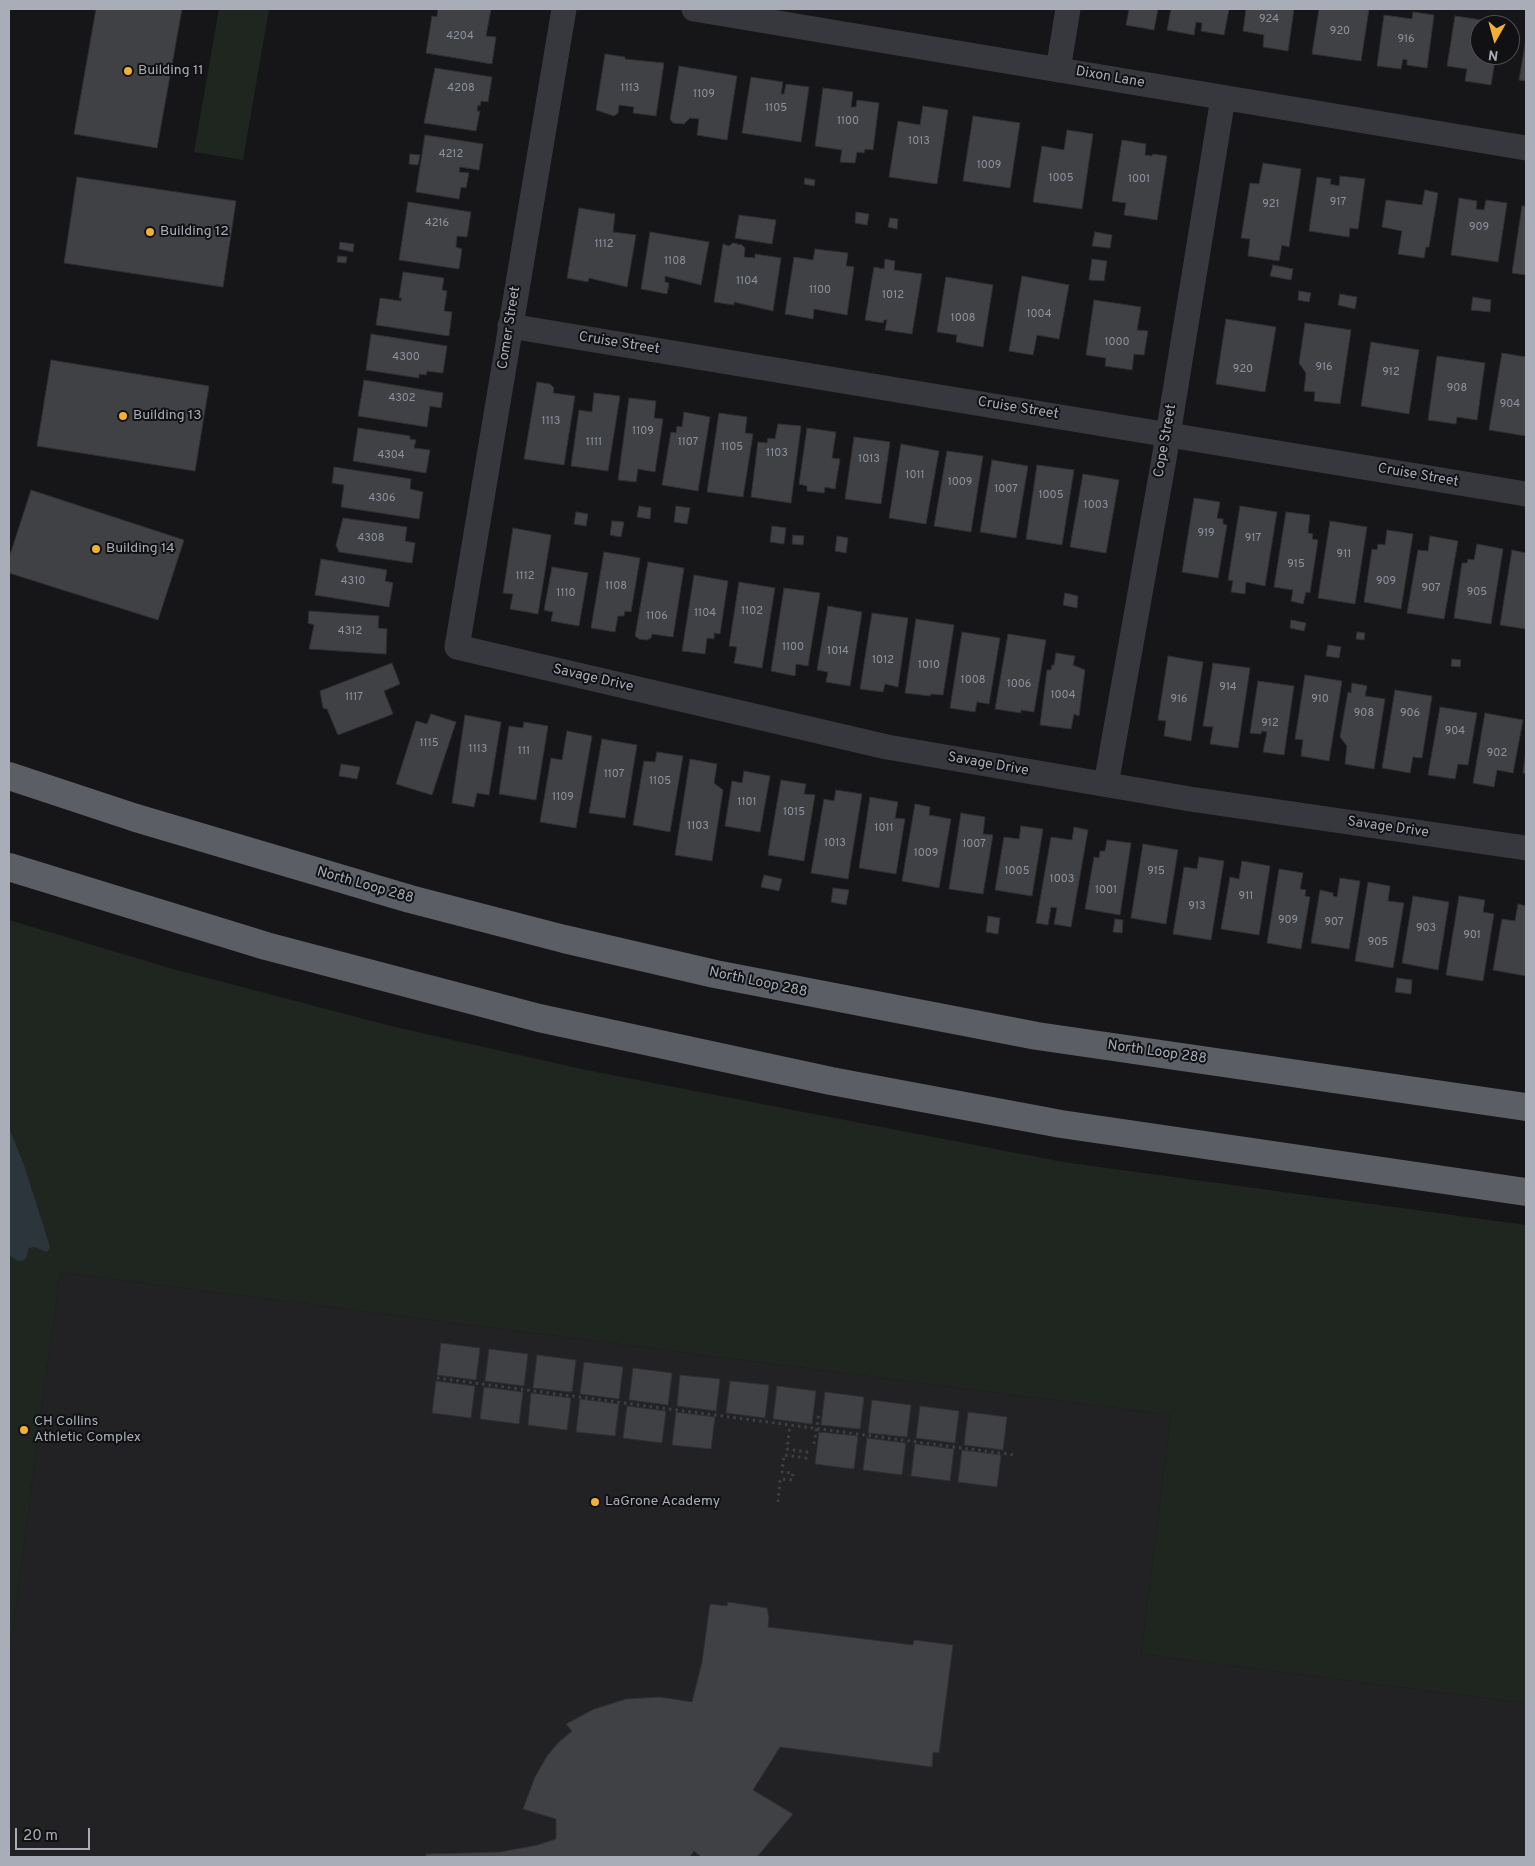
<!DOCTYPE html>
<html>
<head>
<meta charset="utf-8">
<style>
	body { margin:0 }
	#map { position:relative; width:1535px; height:1866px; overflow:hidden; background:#161618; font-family:Overpass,sans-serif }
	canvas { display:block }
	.frame { position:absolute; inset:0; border:10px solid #a8adb8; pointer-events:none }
	.north { position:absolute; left:1470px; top:15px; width:50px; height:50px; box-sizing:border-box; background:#111113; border:1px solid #4d4f55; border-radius:50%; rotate:187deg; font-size:14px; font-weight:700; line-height:20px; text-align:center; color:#a8adb8 }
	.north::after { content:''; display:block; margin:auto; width:18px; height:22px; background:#f2b134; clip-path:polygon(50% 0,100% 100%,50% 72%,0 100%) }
	.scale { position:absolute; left:15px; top:1828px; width:75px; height:22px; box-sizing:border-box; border:2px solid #a8adb8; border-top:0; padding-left:6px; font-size:15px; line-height:18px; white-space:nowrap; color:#a8adb8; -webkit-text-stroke:4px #111113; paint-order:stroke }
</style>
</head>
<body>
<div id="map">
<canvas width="1535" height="1866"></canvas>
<div class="frame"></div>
<div class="north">N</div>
<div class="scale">20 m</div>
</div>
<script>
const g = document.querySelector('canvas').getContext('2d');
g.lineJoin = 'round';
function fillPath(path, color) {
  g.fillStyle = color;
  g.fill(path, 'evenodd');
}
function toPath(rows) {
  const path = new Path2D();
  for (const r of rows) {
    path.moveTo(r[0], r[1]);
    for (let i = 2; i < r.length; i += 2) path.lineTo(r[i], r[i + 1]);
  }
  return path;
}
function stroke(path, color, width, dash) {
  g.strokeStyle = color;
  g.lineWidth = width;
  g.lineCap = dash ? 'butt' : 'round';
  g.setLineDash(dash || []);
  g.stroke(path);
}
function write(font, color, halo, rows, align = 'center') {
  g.font = font + ' Overpass,sans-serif';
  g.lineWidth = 4;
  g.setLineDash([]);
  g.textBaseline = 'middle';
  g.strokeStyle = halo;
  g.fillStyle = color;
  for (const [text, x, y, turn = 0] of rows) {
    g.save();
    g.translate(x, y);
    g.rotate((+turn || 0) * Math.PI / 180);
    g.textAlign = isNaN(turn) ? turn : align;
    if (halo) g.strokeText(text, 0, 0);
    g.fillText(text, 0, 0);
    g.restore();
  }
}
fillPath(toPath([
	[60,1272,1171,1415,1141,1654,1526,1703,1526,1857,9,1857,9,1658]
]), '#222225');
fillPath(toPath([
	[219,9,269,9,243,160,194,152],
	[9,920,173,969,395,1027,586,1070,1063,1162,1526,1225,1526,1703,1141,1654,1171,1415,60,1272,9,1658]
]), '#1e261f');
fillPath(toPath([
	[9,1128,24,1165,50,1247,47,1252,34,1247,29,1248,25,1260,18,1261,9,1255]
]), '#2c353c');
const building = toPath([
	[96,9,182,9,157,148,74,134,96,9],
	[438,9,491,9,486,36,496,37,492,64,426,53,432,16,437,17,438,9],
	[1119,9,1158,9,1154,30,1126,25,1129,10,1119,9],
	[1171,9,1229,9,1224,35,1201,31,1202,23,1196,22,1194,35,1167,30,1171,9],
	[1246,9,1294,9,1288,51,1263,47,1264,35,1243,31,1246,9],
	[1319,9,1369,9,1361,61,1312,54,1319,9],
	[1413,12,1434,15,1427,68,1407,65,1407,60,1403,59,1401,69,1377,66,1384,15,1412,19,1413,12],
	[1455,16,1501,23,1500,25,1480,25,1480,55,1496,55,1491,85,1465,81,1467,69,1447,66,1455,16],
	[1526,39,1526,81,1519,80,1526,39],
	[605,54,625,57,625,59,664,63,656,116,633,113,634,107,619,105,618,113,614,116,596,110,605,54],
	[679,66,737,76,727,140,697,135,699,119,690,118,684,124,673,123,670,119,679,66],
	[435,68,492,77,488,102,481,101,480,106,478,105,477,111,480,111,476,131,424,123,435,68],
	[751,77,783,82,781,94,784,94,786,84,809,87,801,142,742,133,751,77],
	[823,88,853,92,851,107,856,107,857,100,879,103,873,150,865,149,864,153,857,152,855,163,840,162,842,150,815,146,823,88],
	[923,106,948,110,937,184,889,177,898,121,920,125,923,106],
	[973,116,1020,123,1010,188,963,181,973,116],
	[1067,130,1093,134,1082,209,1033,202,1042,146,1064,150,1067,130],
	[425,135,483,144,479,170,460,167,459,172,469,173,466,188,461,187,459,199,416,192,425,135],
	[1122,140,1146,144,1145,155,1152,156,1153,154,1167,156,1157,220,1124,215,1126,203,1112,201,1122,140],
	[410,154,420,155,418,165,409,164,410,154],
	[1263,163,1301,169,1289,247,1282,245,1279,261,1248,256,1250,239,1241,238,1250,183,1259,184,1263,163],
	[1340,176,1365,179,1358,229,1350,228,1349,237,1309,231,1317,177,1331,179,1330,184,1339,186,1340,176],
	[77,177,236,201,223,287,64,263,77,177],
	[805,178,815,180,814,186,804,184,805,178],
	[1425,190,1438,193,1429,247,1426,247,1424,258,1398,254,1402,231,1382,227,1386,200,1422,205,1425,190],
	[1459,198,1477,201,1476,209,1484,210,1486,200,1507,203,1498,262,1451,255,1459,198],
	[408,202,471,212,467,237,457,236,456,247,462,249,459,269,399,260,408,202],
	[1522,206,1526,206,1526,275,1512,273,1522,206],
	[579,208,615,214,613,232,636,235,627,287,589,278,588,282,567,278,579,208],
	[856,212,869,214,867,225,855,223,856,212],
	[739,215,776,220,772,244,735,238,739,215],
	[890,218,898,219,897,229,888,227,890,218],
	[650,232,709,242,701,285,665,276,665,282,669,283,667,294,641,289,650,232],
	[1095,232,1112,235,1110,248,1092,246,1095,232],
	[340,242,354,244,353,252,339,249,340,242],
	[733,243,742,245,745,248,744,257,755,258,755,254,781,258,773,311,734,302,734,305,714,302,723,244,729,246,733,243],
	[815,249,848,253,846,266,854,267,847,315,814,309,813,319,785,314,794,257,813,260,815,249],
	[338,256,347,257,346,263,337,262,338,256],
	[885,259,895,261,894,270,922,274,912,334,885,330,887,320,884,320,883,323,865,320,874,267,884,269,885,259],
	[1092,259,1107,261,1104,281,1089,280,1092,259],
	[1273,265,1293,269,1291,280,1270,276,1273,265],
	[403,272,444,278,442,290,447,291,444,311,452,312,449,336,376,325,380,298,401,301,402,298,399,298,403,272],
	[1022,276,1069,285,1059,339,1037,335,1033,355,1009,351,1022,276],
	[946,277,993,285,983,347,956,342,957,335,937,332,946,277],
	[1299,291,1311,293,1309,302,1298,300,1299,291],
	[1340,294,1357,297,1355,309,1338,305,1340,294],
	[1473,297,1491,300,1490,312,1471,310,1473,297],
	[1094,300,1141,307,1137,330,1148,331,1144,355,1134,354,1132,370,1105,366,1106,358,1086,355,1094,300],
	[1226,319,1276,327,1265,392,1216,384,1226,319],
	[1305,323,1351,330,1340,404,1314,401,1315,392,1304,391,1306,373,1299,363,1305,323],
	[371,334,447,346,443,373,427,371,426,375,419,374,419,378,366,370,371,334],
	[1371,342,1419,350,1409,414,1361,406,1371,342],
	[1502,353,1526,357,1526,436,1489,430,1502,353],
	[1437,356,1485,363,1477,420,1457,417,1456,424,1428,420,1437,356],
	[51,360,209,386,195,471,37,446,51,360],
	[364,380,443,393,441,408,430,406,427,427,358,416,364,380],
	[537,382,550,384,554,388,553,393,575,396,564,465,524,459,537,382],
	[594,393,620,396,608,471,571,466,579,410,592,412,594,393],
	[629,398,656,401,654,418,663,419,655,472,638,469,636,482,618,480,629,398],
	[684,412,710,417,698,491,662,485,671,432,676,433,677,426,682,427,684,412],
	[719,413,747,417,745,433,753,434,743,497,707,492,719,413],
	[778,424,801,426,791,503,751,497,758,442,767,443,768,438,775,439,778,424],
	[358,428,410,436,410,439,416,440,414,448,430,450,426,473,353,461,358,428],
	[807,428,836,432,832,458,840,459,835,489,825,487,824,493,807,491,807,486,799,484,807,428],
	[854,437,890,442,881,504,845,499,854,437],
	[901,444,939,451,926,524,889,518,901,444],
	[947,451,983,456,971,532,934,526,947,451],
	[992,460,1028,466,1016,538,980,532,992,460],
	[1037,465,1074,470,1062,545,1026,539,1037,465],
	[334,467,411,479,410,489,423,492,419,519,341,507,344,485,332,483,334,467],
	[1083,474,1119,480,1106,553,1070,547,1083,474],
	[31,490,184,540,158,620,9,573,9,558,31,490],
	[1194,498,1220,502,1217,518,1223,519,1223,524,1227,525,1218,578,1182,572,1194,498],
	[639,506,651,508,650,519,637,517,639,506],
	[676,506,690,508,687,524,674,522,676,506],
	[1240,506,1277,512,1265,586,1246,582,1245,594,1231,592,1233,581,1228,580,1240,506],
	[576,512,588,514,586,526,574,524,576,512],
	[1286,512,1310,515,1308,533,1313,534,1312,539,1318,540,1310,593,1306,592,1303,604,1291,601,1293,590,1274,587,1286,512],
	[343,518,407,527,405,541,415,543,412,563,339,552,336,545,343,518],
	[612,521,624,522,621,537,610,535,612,521],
	[1330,521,1367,527,1355,604,1318,598,1330,521],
	[772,526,786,528,784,544,770,542,772,526],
	[513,528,551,535,538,614,510,609,513,594,503,593,513,528],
	[1387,530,1413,534,1401,609,1364,602,1372,549,1377,550,1378,544,1385,545,1387,530],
	[793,535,804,536,803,545,792,544,793,535],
	[837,536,848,538,846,553,835,551,837,536],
	[1430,536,1458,541,1444,619,1407,613,1418,550,1428,551,1430,536],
	[1477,544,1503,549,1491,624,1454,618,1462,563,1467,563,1468,559,1474,560,1477,544],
	[1512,550,1526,553,1526,629,1500,625,1512,550],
	[604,552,640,558,631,612,625,611,624,616,618,616,615,632,591,628,604,552],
	[321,559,387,570,385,581,393,583,389,607,315,595,321,559],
	[648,562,684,568,673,637,652,634,651,638,647,640,639,639,635,636,648,562],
	[552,567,588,573,579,626,551,621,553,612,544,610,552,567],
	[694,575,728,581,720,634,714,633,714,639,707,638,705,654,682,651,694,575],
	[739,582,775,588,762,668,734,663,737,647,729,646,739,582],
	[784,588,820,593,808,666,796,664,795,676,771,671,784,588],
	[1065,593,1078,596,1077,608,1063,605,1065,593],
	[828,606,862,612,850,686,826,682,828,672,817,670,828,606],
	[309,611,379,616,378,628,387,629,386,654,309,649,314,625,308,623,309,611],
	[872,613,908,618,898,687,885,684,883,692,860,689,872,613],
	[916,619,954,625,943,695,931,694,930,696,905,693,916,619],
	[1291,620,1306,623,1304,631,1290,628,1291,620],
	[962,632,1000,638,989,704,977,702,975,712,950,708,962,632],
	[1357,632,1365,633,1364,640,1356,639,1357,632],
	[1008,634,1046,640,1034,712,1021,710,1021,713,995,709,1008,634],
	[1328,645,1341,647,1339,658,1326,656,1328,645],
	[1056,653,1075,656,1073,665,1085,670,1079,716,1074,714,1071,729,1040,725,1047,670,1051,670,1052,665,1054,665,1056,653],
	[1168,656,1203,662,1191,741,1164,736,1166,721,1158,720,1168,656],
	[1452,659,1461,660,1460,667,1451,666,1452,659],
	[392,663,400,684,384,691,393,714,338,735,327,709,323,708,320,691,392,663],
	[1213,663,1250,668,1238,748,1210,744,1213,727,1203,726,1213,663],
	[1305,675,1342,681,1329,761,1301,756,1303,740,1295,739,1305,675],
	[1258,681,1294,686,1284,755,1263,752,1267,732,1262,731,1261,734,1250,733,1258,681],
	[1352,683,1367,686,1365,696,1385,699,1374,769,1345,764,1347,746,1340,737,1348,692,1351,693,1352,683],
	[1395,690,1432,696,1422,758,1413,757,1410,773,1382,768,1395,690],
	[1440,707,1477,713,1468,765,1458,764,1455,779,1428,775,1440,707],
	[1485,713,1523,720,1513,773,1497,770,1494,787,1473,783,1485,713],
	[431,714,456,722,432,795,396,784,416,721,427,724,431,714],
	[465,715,501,722,489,795,477,793,474,807,452,803,465,715],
	[524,722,548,726,536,800,499,794,509,726,523,728,524,722],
	[567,731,592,736,576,828,540,822,551,758,562,760,567,731],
	[602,739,637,745,625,818,589,813,602,739],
	[1526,750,1526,774,1523,773,1526,750],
	[657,752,683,756,670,832,633,825,644,761,655,762,657,752],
	[690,759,717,764,714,783,723,790,712,861,675,855,690,759],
	[341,764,360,767,357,779,339,776,341,764],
	[744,771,770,776,760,832,725,826,732,781,742,783,744,771],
	[781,780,806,784,804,794,815,795,804,861,768,855,781,780],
	[836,790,862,794,848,879,811,873,824,799,834,801,836,790],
	[870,797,898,802,895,818,905,819,896,874,859,868,870,797],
	[915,804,930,807,929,815,951,819,939,888,902,881,915,804],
	[961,813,985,817,983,834,993,835,983,894,949,889,961,813],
	[1021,826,1043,829,1032,896,995,890,1004,837,1019,839,1021,826],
	[1074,827,1088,830,1071,927,1054,924,1057,908,1051,907,1048,925,1036,923,1051,837,1072,840,1074,827],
	[1107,840,1131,843,1120,915,1085,909,1094,857,1099,858,1100,851,1105,851,1107,840],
	[1143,844,1178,850,1166,924,1131,918,1143,844],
	[1199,857,1224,861,1211,940,1173,934,1184,867,1197,869,1199,857],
	[1242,861,1270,866,1259,935,1221,929,1230,877,1239,879,1242,861],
	[1279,869,1303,873,1300,889,1306,890,1305,896,1310,897,1301,949,1267,943,1279,869],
	[764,875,782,879,779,891,761,887,764,875],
	[1340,878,1360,881,1349,949,1311,943,1320,890,1333,893,1333,896,1337,897,1340,878],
	[1368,882,1390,886,1388,901,1404,903,1393,968,1355,961,1368,882],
	[833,888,849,890,846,905,831,902,833,888],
	[1413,896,1449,902,1438,970,1402,963,1413,896],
	[1459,896,1485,900,1483,912,1494,914,1483,981,1446,975,1459,896],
	[1518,904,1526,906,1526,976,1493,970,1502,919,1515,921,1518,904],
	[988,916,1000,918,998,934,986,932,988,916],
	[1115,919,1123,920,1122,933,1113,932,1115,919],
	[1397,978,1412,980,1411,994,1395,992,1397,978],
	[441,1343,480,1348,476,1380,437,1375,441,1343],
	[489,1349,528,1354,524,1386,485,1381,489,1349],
	[537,1355,576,1360,572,1392,533,1388,537,1355],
	[584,1362,623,1367,619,1399,580,1394,584,1362],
	[633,1368,672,1373,668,1405,629,1400,633,1368],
	[680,1375,720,1379,716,1411,677,1406,680,1375],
	[436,1381,475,1386,471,1418,432,1413,436,1381],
	[730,1381,769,1385,765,1418,726,1413,730,1381],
	[777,1386,816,1391,812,1424,773,1419,777,1386],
	[484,1387,523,1392,519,1424,480,1419,484,1387],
	[825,1392,864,1397,860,1429,821,1425,825,1392],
	[531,1393,571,1398,567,1430,528,1425,531,1393],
	[580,1399,619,1404,615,1436,576,1432,580,1399],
	[872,1400,911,1405,907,1437,868,1433,872,1400],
	[627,1406,666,1411,662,1443,623,1438,627,1406],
	[920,1406,959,1411,955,1443,916,1438,920,1406],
	[676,1412,715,1417,711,1449,672,1445,676,1412],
	[968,1412,1007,1417,1003,1450,964,1445,968,1412],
	[819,1432,858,1436,854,1469,815,1464,819,1432],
	[867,1438,906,1443,902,1475,863,1470,867,1438],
	[915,1444,954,1449,950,1481,911,1476,915,1444],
	[962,1450,1001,1455,997,1487,958,1482,962,1450],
	[728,1602,767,1608,769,1618,768,1627,913,1645,914,1640,953,1645,939,1753,933,1752,932,1767,780,1747,753,1790,793,1814,757,1857,701,1857,694,1851,690,1857,426,1857,426,1854,500,1852,538,1845,556,1839,556,1819,523,1809,535,1777,547,1756,559,1742,572,1731,566,1724,594,1709,626,1699,660,1697,692,1702,702,1662,710,1604,727,1606,728,1602]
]);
fillPath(building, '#404145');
stroke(building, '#303034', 1);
stroke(toPath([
	[437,1378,1015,1455],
	[814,1444,819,1413],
	[778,1502,780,1479,792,1480,793,1473,782,1472,784,1455,806,1458,807,1452,787,1449,790,1425]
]), '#3d3f44', 3, [2.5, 4]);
stroke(toPath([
	[564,9,457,647,887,747,1190,799,1526,848],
	[694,9,1526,148],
	[1058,70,1068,9],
	[510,326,1526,494],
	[1106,784,1164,459,1223,98]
]), '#37383d', 25);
stroke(toPath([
	[9,776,136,818,410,899,564,939,715,974,1037,1036,1526,1107],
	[9,867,266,946,539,1018,831,1081,1061,1124,1526,1192]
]), '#5b5e65', 28);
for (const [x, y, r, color] of [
	[128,71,5,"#f2b134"],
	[150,232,5,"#f2b134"],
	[123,416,5,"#f2b134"],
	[96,549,5,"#f2b134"],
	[24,1430,5,"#f2b134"],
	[595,1502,5,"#f2b134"]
]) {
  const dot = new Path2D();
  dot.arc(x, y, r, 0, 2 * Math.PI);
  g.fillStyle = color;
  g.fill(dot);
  stroke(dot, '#111113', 2);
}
write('11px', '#8e929b', null, [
	["924",1269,20],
	["920",1340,32],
	["4204",460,37],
	["916",1406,40],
	["4208",461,89],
	["1113",630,89],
	["1109",704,95],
	["1105",776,109],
	["1100",848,122],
	["1013",919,142],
	["4212",451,155],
	["1009",989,166],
	["1005",1061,179],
	["1001",1139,180],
	["917",1338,203],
	["921",1271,205],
	["4216",437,224],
	["909",1479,228],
	["1112",604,245],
	["1108",675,262],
	["1104",747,282],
	["1100",820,291],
	["1012",893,296],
	["1004",1039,315],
	["1008",963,319],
	["1000",1117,343],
	["4300",406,358],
	["916",1324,368],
	["920",1243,370],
	["912",1391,373],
	["908",1457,389],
	["4302",402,399],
	["904",1510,405],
	["1113",551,422],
	["1109",643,432],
	["1111",594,443],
	["1107",688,443],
	["1105",732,448],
	["1103",777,454],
	["4304",391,456],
	["1013",869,460],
	["1011",915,476],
	["1009",960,483],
	["1007",1006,490],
	["1005",1051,496],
	["4306",382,499],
	["1003",1096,506],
	["919",1206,534],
	["4308",371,539],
	["917",1253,539],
	["911",1344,555],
	["915",1296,565],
	["1112",525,577],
	["4310",353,582],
	["909",1386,582],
	["1108",616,587],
	["907",1431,589],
	["905",1477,593],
	["1110",566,594],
	["1102",752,612],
	["1104",705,614],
	["1106",657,617],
	["4312",350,632],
	["1100",793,648],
	["1014",838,652],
	["1012",883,661],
	["1010",929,666],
	["1008",973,681],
	["1006",1019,685],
	["914",1228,688],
	["1004",1063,696],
	["1117",354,698],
	["916",1179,700],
	["910",1320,700],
	["908",1364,714],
	["906",1410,714],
	["912",1270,724],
	["904",1455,732],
	["1115",429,744],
	["1113",478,750],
	["111",524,752],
	["902",1497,754],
	["1107",614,775],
	["1105",660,782],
	["1109",563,798],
	["1101",747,803],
	["1015",794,813],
	["1103",698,827],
	["1011",884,829],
	["1013",835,844],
	["1007",974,845],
	["1009",926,854],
	["1005",1017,872],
	["915",1156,872],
	["1003",1062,880],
	["1001",1106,891],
	["911",1246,897],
	["913",1197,907],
	["909",1288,921],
	["907",1334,923],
	["903",1426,929],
	["901",1472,936],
	["905",1378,943]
]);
write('14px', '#a8adb8', '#111113', [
	["Building 11",138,71],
	["Building 12",160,232],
	["Building 13",133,416],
	["Building 14",106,549],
	["CH Collins",34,1422],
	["Athletic Complex",34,1438],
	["LaGrone Academy",605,1502]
], 'left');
write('14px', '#a8adb8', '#111113', [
	["Dixon Lane",1110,78,10],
	["Comer Street",510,328,-81],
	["Cruise Street",619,344,9],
	["Cruise Street",1018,409,9],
	["Cope Street",1166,441,-80],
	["Cruise Street",1418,476,10],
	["Savage Drive",593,679,13],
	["Savage Drive",988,765,10],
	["Savage Drive",1388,828,8],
	["North Loop 288",365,886,16],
	["North Loop 288",758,983,12],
	["North Loop 288",1157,1053,8]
]);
</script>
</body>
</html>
